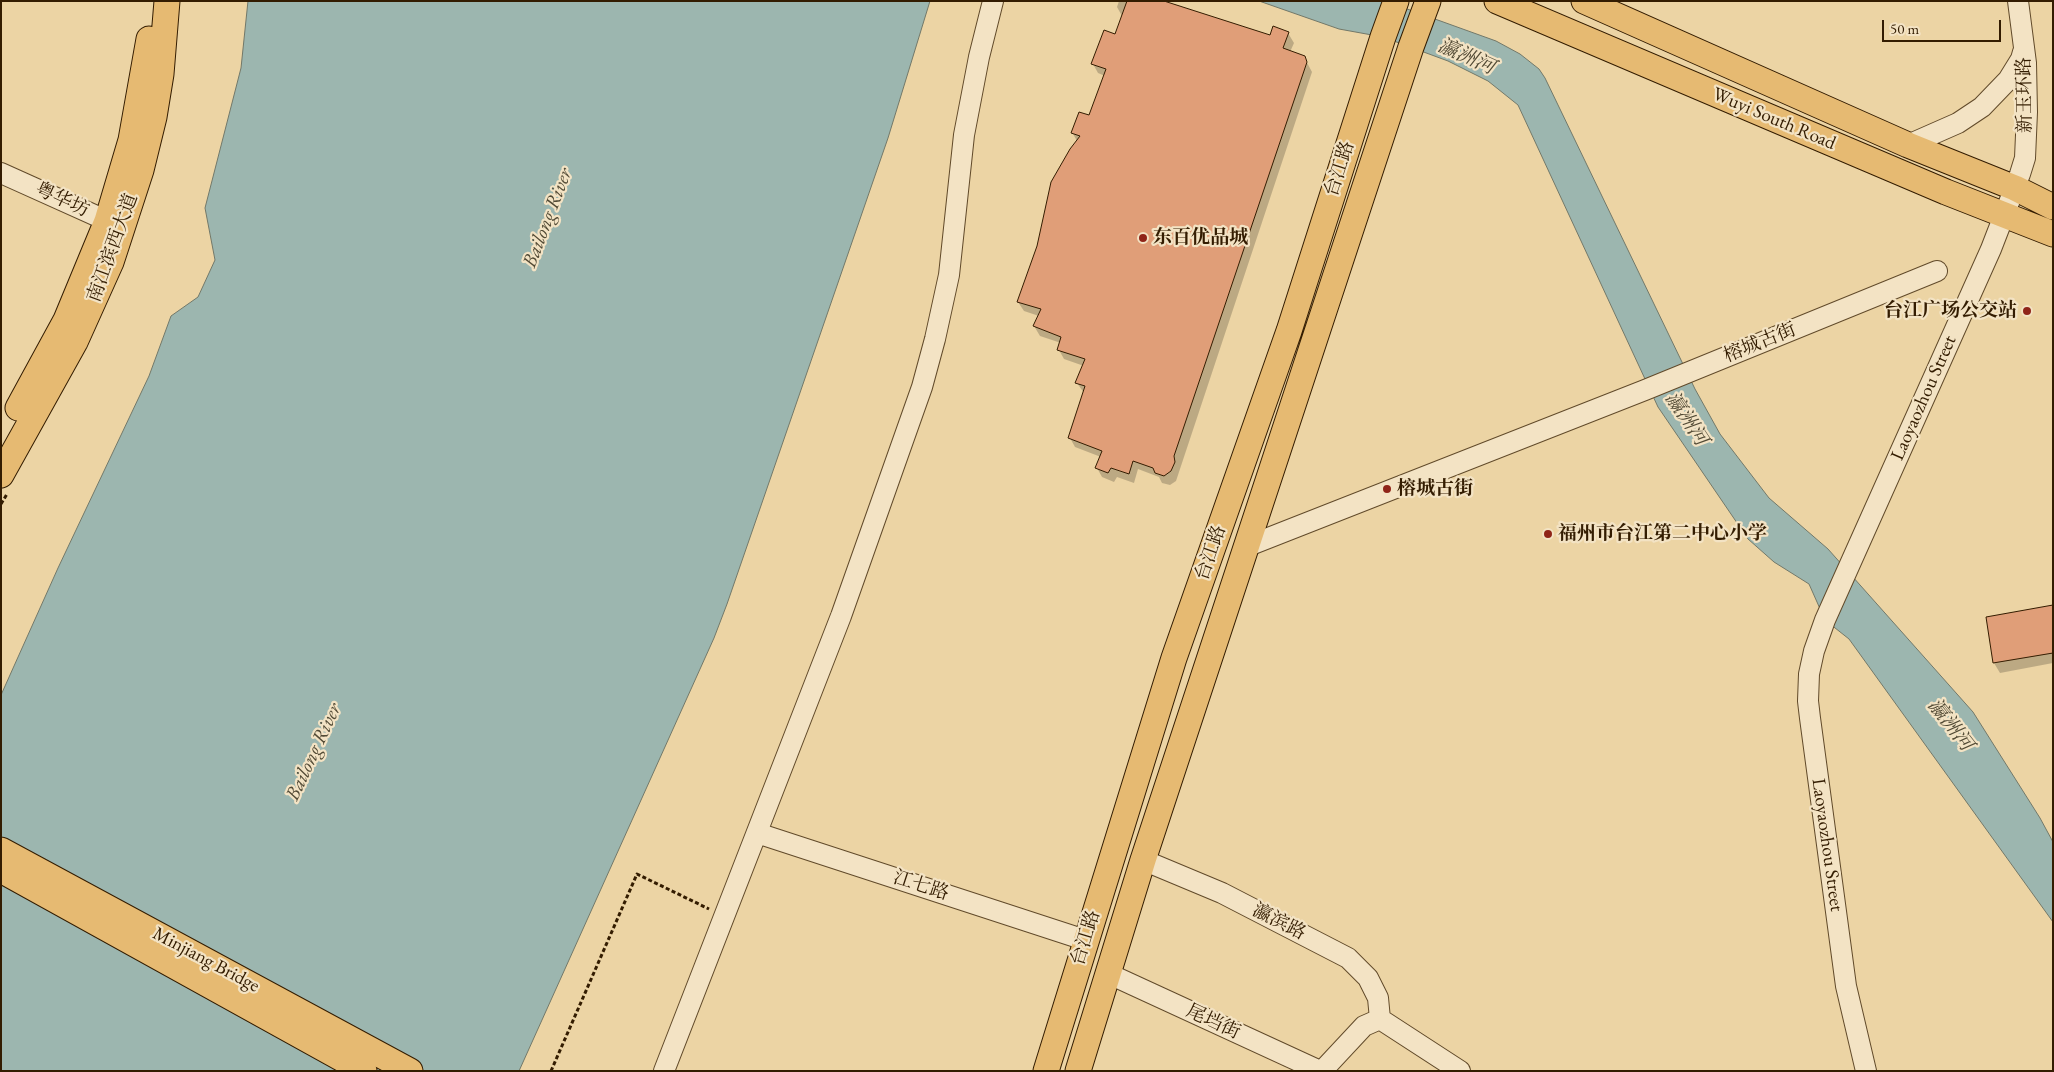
<!DOCTYPE html>
<html>
<head>
<meta charset="utf-8">
<style>
	body { margin:0 }
	#map { position:relative; width:2054px; height:1072px; overflow:hidden; background:#ecd4a4; font-family:"EB Garamond",serif }
	canvas { display:block }
	.frame { position:absolute; inset:0; border:2px solid #331c01; pointer-events:none }
	.scale { position:absolute; left:1882px; top:20px; width:119px; height:22px; box-sizing:border-box; border:2px solid #331c01; border-top:0; padding-left:6px; font-size:15px; line-height:18px; white-space:nowrap; color:#331c01; -webkit-text-stroke:4px #f3e3c4; paint-order:stroke }
</style>
</head>
<body>
<div id="map">
<canvas width="2054" height="1072"></canvas>
<div class="frame"></div>
<div class="scale">50 m</div>
</div>
<script>
const g = document.querySelector('canvas').getContext('2d');
g.lineJoin = 'round';
function fillPath(path, color) {
  g.fillStyle = color;
  g.fill(path, 'evenodd');
}
function toPath(rows) {
  const path = new Path2D();
  for (const r of rows) {
    path.moveTo(r[0], r[1]);
    for (let i = 2; i < r.length; i += 2) path.lineTo(r[i], r[i + 1]);
  }
  return path;
}
function stroke(path, color, width, dash) {
  g.strokeStyle = color;
  g.lineWidth = width;
  g.lineCap = dash ? 'butt' : 'round';
  g.setLineDash(dash || []);
  g.stroke(path);
}
function write(font, color, halo, rows, align = 'center') {
  g.font = font + ' "EB Garamond","Noto Serif SC",serif';
  g.lineWidth = 4.5;
  g.setLineDash([]);
  g.textBaseline = 'middle';
  g.strokeStyle = halo;
  g.fillStyle = color;
  for (const [text, x, y, turn = 0] of rows) {
    g.save();
    g.translate(x, y);
    g.rotate((+turn || 0) * Math.PI / 180);
    g.textAlign = isNaN(turn) ? turn : align;
    if (halo) g.strokeText(text, 0, 0);
    g.fillText(text, 0, 0);
    g.restore();
  }
}
const water = toPath([
	[248,1,930,1,888,138,727,604,714,638,519,1071,1,1071,1,695,58,568,149,376,171,316,198,297,215,260,205,208,241,68,248,1],
	[1259,1,1385,1,1496,41,1520,54,1539,69,1545,78,1695,389,1720,434,1769,498,1828,549,1973,712,2040,818,2053,842,2053,922,1849,639,1825,620,1809,584,1774,562,1748,539,1658,407,1518,105,1488,81,1448,61,1383,37,1339,29,1259,1]
]);
fillPath(water, '#9cb6af');
stroke(water, '#727869', 1);
fillPath(toPath([
	[1119,1,1160,1,1271,37,1288,33,1294,43,1290,52,1304,57,1312,72,1176,481,1170,485,1162,483,1159,477,1138,469,1134,483,1117,477,1114,482,1102,477,1097,468,1101,457,1075,447,1070,438,1084,393,1077,383,1084,366,1064,359,1059,350,1061,343,1040,336,1034,326,1039,316,1024,311,1018,302,1077,141,1072,132,1090,117,1105,76,1098,73,1093,64,1116,36,1122,16,1117,7],
	[2053,607,2053,663,2000,673,1994,663,1987,618]
]), '#0003');
const building = toPath([
	[1127,1,1164,1,1270,35,1273,26,1289,32,1283,48,1305,56,1307,62,1174,456,1175,462,1171,471,1164,476,1155,473,1153,468,1133,461,1129,474,1111,468,1108,473,1095,468,1102,451,1068,438,1085,386,1075,383,1085,359,1057,350,1061,337,1033,326,1041,309,1017,302,1037,246,1051,182,1070,149,1080,136,1071,133,1079,112,1089,115,1106,69,1091,64,1104,30,1115,34,1127,1],
	[2053,605,2053,653,1993,663,1986,617,2053,605]
]);
fillPath(building, '#e09e78');
stroke(building, '#331c01', 1);
const minor = toPath([
	[1908,145,1958,123,1982,107,2008,80,2021,59,2023,52],
	[1,173,121,227],
	[1248,546,1645,390,1937,271],
	[757,833,1085,940],
	[1143,860,1222,893,1348,958,1368,978,1378,998,1380,1019],
	[1107,973,1320,1071],
	[664,1071,841,616,922,387,935,339,949,275,964,135,979,57,993,1],
	[1322,1071,1364,1026,1380,1019,1460,1071],
	[1866,1071,1846,986,1810,718,1808,701,1809,674,1814,651,1825,620,1991,249,2020,174,2025,158,2027,112,2026,63,2018,1]
]);
const major = toPath([
	[1497,1,1946,192,2053,234],
	[1584,1,1908,145,2015,188,2053,207],
	[18,408,66,320,107,221,131,140,149,39],
	[1,475,75,342,111,262,141,170,154,117,161,74,167,1],
	[1,850,410,1071],
	[1,870,364,1071],
	[1046,1071,1174,658,1289,331,1383,37,1396,1],
	[1078,1071,1143,860,1411,47,1428,1]
]);
stroke(minor, '#614a2a', 22);
stroke(major, '#331c01', 27);
stroke(toPath([
	[1,504,7,494],
	[551,1071,637,874,709,909]
]), '#331c01', 3, [4, 2.5]);
stroke(minor, '#f3e3c4', 20);
stroke(major, '#e6ba72', 25);
for (const [x, y, r, color] of [
	[1143,238,5,"#8f2418"],
	[2027,311,5,"#8f2418"],
	[1387,489,5,"#8f2418"],
	[1548,534,5,"#8f2418"]
]) {
  const dot = new Path2D();
  dot.arc(x, y, r, 0, 2 * Math.PI);
  g.fillStyle = color;
  g.fill(dot);
  stroke(dot, '#f3e3c4', 2);
}
write('19px', '#331c01', '#f3e3c4', [
	["新玉环路",2025,95,-91],
	["Wuyi South Road",1774,119,23],
	["台江路",1340,169,-72],
	["粤华坊",62,200,25],
	["南江滨西大道",113,248,-70],
	["榕城古街",1760,343,-22],
	["Laoyaozhou Street",1924,398,-66],
	["台江路",1211,553,-71],
	["Laoyaozhou Street",1827,845,82],
	["江七路",921,886,18],
	["瀛滨路",1279,922,27],
	["台江路",1086,938,-73],
	["Minjiang Bridge",206,960,28],
	["尾垱街",1213,1022,25]
]);
write('bold 19px', '#331c01', '#f3e3c4', [
	["东百优品城",1153,238],
	["台江广场公交站",2017,311,"right"],
	["榕城古街",1397,489],
	["福州市台江第二中心小学",1558,534]
], 'left');
write('italic 20px', '#524a35', '#f3e3c4', [
	["瀛洲河",1466,57,24],
	["Bailong River",548,218,-69],
	["瀛洲河",1686,419,56],
	["瀛洲河",1950,725,52],
	["Bailong River",314,752,-65]
]);
</script>
</body>
</html>
